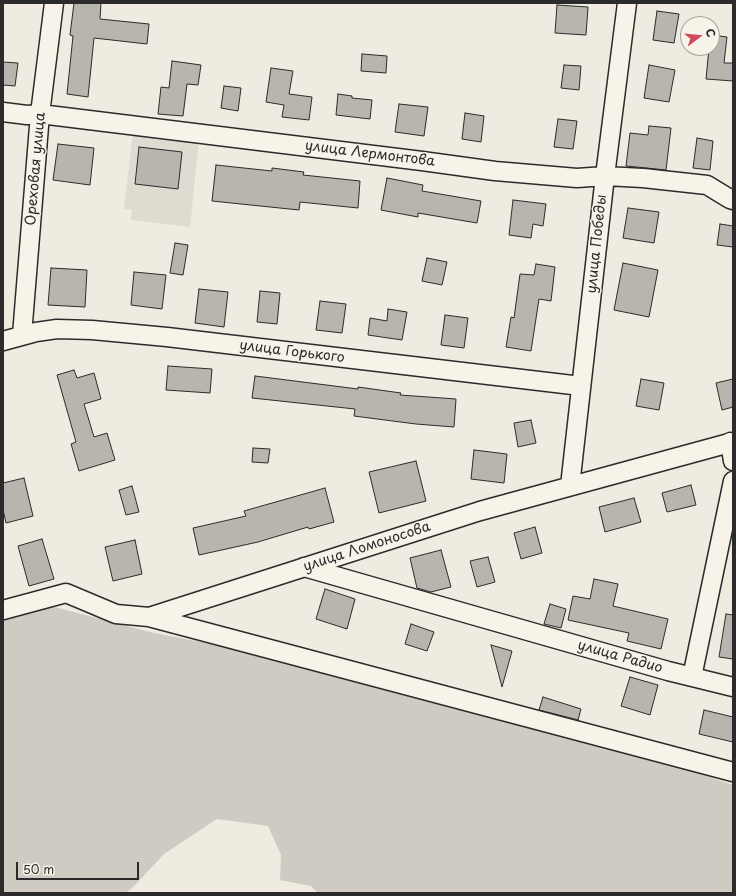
<!DOCTYPE html>
<html>
<head>
<meta charset="utf-8">
<style>
	body { margin:0 }
	#map { position:relative; width:736px; height:896px; overflow:hidden; background:#efebe0; font-family:"Playpen Sans",sans-serif }
	canvas { display:block }
	.frame { position:absolute; inset:0; border:4px solid #2b2b2b; pointer-events:none }
	.north { position:absolute; left:680px; top:16px; width:40px; height:40px; box-sizing:border-box; background:#f7f3e8; border:1px solid #a5a39c; border-radius:50%; rotate:74deg; font-size:11px; font-weight:700; line-height:16px; text-align:center; color:#2b2b2b }
	.north::after { content:''; display:block; margin:auto; width:14px; height:18px; background:#d1495b; clip-path:polygon(50% 0,100% 100%,50% 72%,0 100%) }
	.scale { position:absolute; left:16px; top:862px; width:123px; height:18px; box-sizing:border-box; border:2px solid #2b2b2b; border-top:0; padding-left:5px; font-size:12px; line-height:14px; white-space:nowrap; color:#2b2b2b; -webkit-text-stroke:3px #f7f3e8; paint-order:stroke }
</style>
</head>
<body>
<div id="map">
<canvas width="736" height="896"></canvas>
<div class="frame"></div>
<div class="north">С</div>
<div class="scale">50 m</div>
</div>
<script>
const g = document.querySelector('canvas').getContext('2d');
g.lineJoin = 'round';
function fillPath(path, color) {
  g.fillStyle = color;
  g.fill(path, 'evenodd');
}
function toPath(rows) {
  const path = new Path2D();
  for (const r of rows) {
    path.moveTo(r[0], r[1]);
    for (let i = 2; i < r.length; i += 2) path.lineTo(r[i], r[i + 1]);
  }
  return path;
}
function stroke(path, color, width, dash) {
  g.strokeStyle = color;
  g.lineWidth = width;
  g.lineCap = dash ? 'butt' : 'round';
  g.setLineDash(dash || []);
  g.stroke(path);
}
function write(font, color, halo, rows, align = 'center') {
  g.font = font + ' "Playpen Sans",sans-serif';
  g.lineWidth = 3;
  g.setLineDash([]);
  g.textBaseline = 'middle';
  g.strokeStyle = halo;
  g.fillStyle = color;
  for (const [text, x, y, turn = 0] of rows) {
    g.save();
    g.translate(x, y);
    g.rotate((+turn || 0) * Math.PI / 180);
    g.textAlign = isNaN(turn) ? turn : align;
    if (halo) g.strokeText(text, 0, 0);
    g.fillText(text, 0, 0);
    g.restore();
  }
}
fillPath(toPath([
	[133,132,199,140,190,227,131,220,132,210,124,209]
]), '#dedbd1');
fillPath(toPath([
	[20,598,154,633,318,664,605,741,733,785,733,893,318,893,311,886,280,880,281,855,268,826,217,819,164,854,136,884,126,893,3,893,3,602]
]), '#cfcbc2');
const building = toPath([
	[74,3,101,3,100,19,149,24,147,44,94,38,88,97,67,94,73,36,70,35,74,3],
	[557,5,588,7,586,35,555,33,557,5],
	[657,11,679,14,674,43,653,40,657,11],
	[712,35,727,37,724,63,733,63,733,81,706,79,709,48,712,48,712,35],
	[362,54,387,56,386,73,361,71,362,54],
	[172,61,201,65,198,85,187,84,183,116,158,114,161,87,169,88,172,61],
	[3,62,18,63,15,86,3,85,3,62],
	[564,65,581,66,579,90,561,88,564,65],
	[649,65,675,70,669,102,644,98,649,65],
	[271,68,293,71,289,94,312,97,309,120,282,117,284,105,266,102,271,68],
	[224,86,241,88,238,111,221,108,224,86],
	[338,94,352,96,352,98,372,100,370,119,336,115,338,94],
	[399,104,428,107,424,136,395,132,399,104],
	[465,113,484,116,481,142,462,139,465,113],
	[558,119,577,121,573,149,554,147,558,119],
	[649,126,671,128,666,170,626,166,630,133,648,135,649,126],
	[697,138,713,141,710,170,693,168,697,138],
	[58,144,94,148,90,185,53,180,58,144],
	[139,147,182,152,178,189,135,184,139,147],
	[216,165,272,171,272,168,304,172,303,175,360,181,358,208,300,202,299,210,212,201,216,165],
	[387,178,423,185,422,191,481,201,477,223,418,213,418,217,381,210,387,178],
	[513,200,546,204,543,226,533,224,531,238,509,235,513,200],
	[628,208,659,212,654,243,623,238,628,208],
	[720,224,733,226,733,247,717,245,720,224],
	[175,243,188,245,183,275,170,273,175,243],
	[427,258,447,262,442,285,422,281,427,258],
	[623,263,658,270,649,317,614,310,623,263],
	[536,264,555,267,551,301,539,299,531,351,506,347,511,317,514,318,520,274,534,275,536,264],
	[51,268,87,270,85,307,48,305,51,268],
	[134,272,166,275,162,309,131,305,134,272],
	[199,289,228,292,224,327,195,323,199,289],
	[260,291,280,293,277,324,257,322,260,291],
	[320,301,346,304,342,333,316,330,320,301],
	[388,309,407,312,402,340,368,335,370,318,387,321,388,309],
	[445,315,468,318,464,348,441,345,445,315],
	[168,366,212,369,210,393,166,390,168,366],
	[74,370,77,378,94,373,101,399,84,404,94,437,107,433,115,460,79,471,71,444,76,442,57,375,74,370],
	[255,376,358,389,358,387,401,393,400,395,456,399,454,427,416,424,354,416,355,409,252,398,255,376],
	[641,379,664,383,659,410,636,406,641,379],
	[733,379,733,407,722,410,716,383,733,379],
	[531,420,536,443,518,447,514,423,531,420],
	[253,448,270,449,268,463,252,462,253,448],
	[474,450,507,454,504,483,471,479,474,450],
	[416,461,426,501,379,513,369,472,416,461],
	[24,478,33,516,6,523,3,510,3,483,24,478],
	[691,485,696,505,667,512,662,493,691,485],
	[132,486,139,512,126,515,119,490,132,486],
	[325,488,334,522,309,529,308,527,258,542,199,555,193,528,246,516,244,511,325,488],
	[634,498,641,522,605,532,599,507,634,498],
	[535,527,542,553,521,559,514,533,535,527],
	[42,539,54,579,29,586,18,546,42,539],
	[135,540,142,574,113,581,105,547,135,540],
	[441,550,451,587,431,592,417,588,410,558,441,550],
	[488,557,495,582,477,587,470,561,488,557],
	[594,579,618,584,613,606,668,619,661,649,627,641,629,633,568,620,573,596,590,599,594,579],
	[325,589,355,599,347,629,316,619,325,589],
	[550,604,566,609,561,628,544,624,550,604],
	[726,614,733,615,733,659,719,657,726,614],
	[411,624,434,632,427,651,405,644,411,624],
	[491,645,512,651,502,687,491,645],
	[630,677,658,685,650,715,621,706,630,677],
	[543,697,581,709,578,720,539,710,543,697],
	[704,710,733,717,733,742,699,734,704,710]
]);
fillPath(building, '#b8b5ae');
stroke(building, '#2b2b2b', 1);
const minor = toPath([
	[3,112,27,115,40,114,422,161,495,171,577,178,605,176,643,178,707,185,730,199,733,200],
	[22,335,40,114,54,3],
	[3,341,36,332,57,329,92,330,167,337,581,386],
	[730,442,733,461],
	[570,486,605,176,627,3],
	[304,567,668,671,733,687],
	[3,610,66,593,116,614,149,617,480,511,733,442],
	[149,617,733,772],
	[692,677,733,481]
]);
stroke(minor, '#2b2b2b', 21);
stroke(minor, '#f7f3e8', 18);
write('14px', '#2b2b2b', '#f7f3e8', [
	["улица Лермонтова",370,154,7],
	["Ореховая улица",36,169,-85],
	["улица Победы",597,244,-84],
	["улица Горького",292,352,7],
	["улица Ломоносова",367,547,-18],
	["улица Радио",620,657,16]
]);
</script>
</body>
</html>
